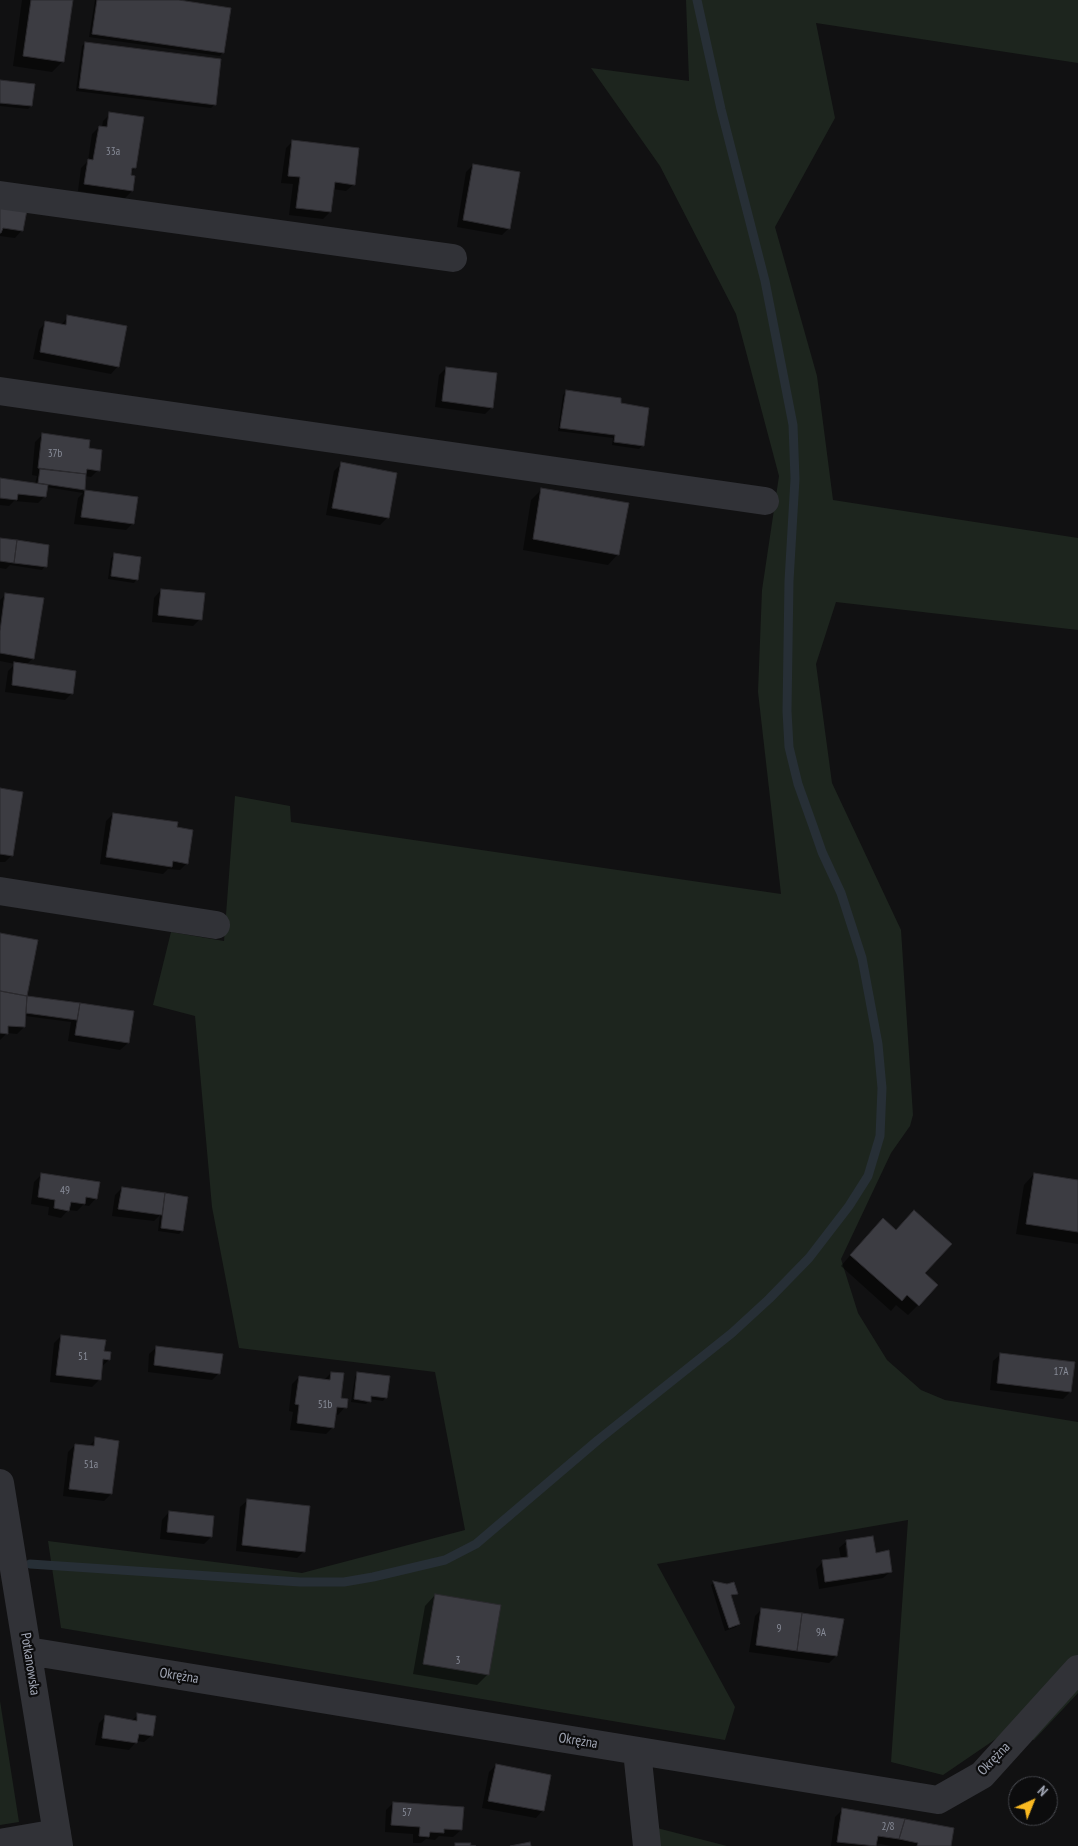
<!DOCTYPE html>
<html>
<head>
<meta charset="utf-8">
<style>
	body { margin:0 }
	#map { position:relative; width:1078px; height:1846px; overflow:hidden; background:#111112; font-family:"PT Sans Narrow",sans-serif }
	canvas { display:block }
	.north { position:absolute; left:1008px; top:1776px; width:50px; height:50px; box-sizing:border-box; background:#0c0c0d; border:1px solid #484a50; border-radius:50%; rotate:44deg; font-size:14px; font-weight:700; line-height:20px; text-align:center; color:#a1a6b4 }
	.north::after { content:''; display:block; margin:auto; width:18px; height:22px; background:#f9b921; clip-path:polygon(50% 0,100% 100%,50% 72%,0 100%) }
</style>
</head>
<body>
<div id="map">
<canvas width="1078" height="1846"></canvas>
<div class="north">N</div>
</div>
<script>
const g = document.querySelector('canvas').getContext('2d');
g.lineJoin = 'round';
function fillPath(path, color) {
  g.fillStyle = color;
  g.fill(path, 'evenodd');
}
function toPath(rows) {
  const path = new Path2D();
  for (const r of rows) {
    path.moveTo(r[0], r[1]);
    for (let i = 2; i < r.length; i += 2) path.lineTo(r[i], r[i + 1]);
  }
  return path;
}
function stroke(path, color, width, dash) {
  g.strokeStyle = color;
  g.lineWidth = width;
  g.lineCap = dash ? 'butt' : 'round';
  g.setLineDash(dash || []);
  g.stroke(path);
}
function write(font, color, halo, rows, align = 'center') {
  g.font = font + ' "PT Sans Narrow",sans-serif';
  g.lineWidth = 4.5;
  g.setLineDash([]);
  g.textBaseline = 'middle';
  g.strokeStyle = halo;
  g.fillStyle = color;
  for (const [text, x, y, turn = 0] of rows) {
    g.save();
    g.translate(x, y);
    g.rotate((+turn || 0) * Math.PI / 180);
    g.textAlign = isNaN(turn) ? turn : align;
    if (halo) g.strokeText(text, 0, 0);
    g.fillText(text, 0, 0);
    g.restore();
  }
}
fillPath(toPath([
	[686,0,1078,0,1078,63,816,23,835,118,775,227,817,376,833,500,1078,538,1078,630,836,602,816,664,832,783,901,930,913,1115,910,1126,891,1153,841,1259,858,1313,887,1360,921,1390,945,1400,1078,1422,1078,1693,1034,1740,1006,1732,943,1775,891,1762,908,1520,657,1564,735,1707,725,1740,61,1628,48,1541,302,1573,465,1530,435,1372,239,1348,212,1207,195,1016,153,1005,171,932,224,941,235,796,290,806,291,822,781,894,758,692,762,590,779,476,736,314,660,166,591,68,689,81],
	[0,1701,19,1822,0,1825],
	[657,1828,727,1846,656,1846]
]), '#1d251e');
fillPath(toPath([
	[22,0,72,0,63,61,52,72,13,66],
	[95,0,170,0,223,52,220,56,89,37],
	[85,43,220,60,214,105,211,108,76,91,82,46],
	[0,81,33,86,31,106,28,109,0,106],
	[110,114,135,168,130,173,132,191,125,198,78,191,81,168,88,161,92,134,99,127,102,127,103,121],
	[293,141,354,184,346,191,333,189,330,212,323,219,289,215,293,184,281,183,286,148],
	[473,165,509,228,502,235,457,227,466,172],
	[0,206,22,230,15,238,0,236],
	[68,317,118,366,111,374,33,359,39,330,46,322,61,325],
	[446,368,492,407,485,414,435,407,439,375],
	[566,392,643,445,639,449,612,445,613,438,558,431,563,395],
	[42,435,88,449,98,470,91,477,85,476,83,491,137,498,133,523,126,530,74,524,78,498,83,493,46,487,45,496,38,503,14,501,9,506,0,505,0,480,35,484,37,476,32,475,35,442],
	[341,464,387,518,380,525,326,515,334,471],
	[542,489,618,554,608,565,523,550,531,500],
	[0,539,45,566,42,570,10,565,6,569,0,568],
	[115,555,137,579,134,583,108,579,111,558],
	[161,590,200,619,193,626,152,622,154,598],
	[6,594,33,658,26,665,72,693,65,700,5,692,8,671,15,664,0,661,0,600],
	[0,790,12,855,5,862,0,862],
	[113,814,176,828,187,863,180,870,168,869,163,874,100,864,106,821],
	[0,934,26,997,133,1012,128,1043,120,1050,68,1041,71,1022,25,1016,24,1027,17,1034,7,1033,0,1040],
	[1034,1174,1078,1181,1078,1244,1016,1234,1024,1185],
	[41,1175,96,1198,89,1206,83,1205,77,1211,68,1210,61,1218,48,1215,49,1207,31,1204,34,1182],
	[122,1188,186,1198,182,1231,179,1234,158,1231,160,1215,154,1221,112,1216,115,1195],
	[872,1230,924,1273,918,1305,908,1315,896,1305,891,1311,841,1266],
	[61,1336,103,1352,109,1360,101,1367,99,1380,92,1387,50,1382,54,1343],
	[157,1347,219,1373,212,1380,148,1372,149,1354],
	[1001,1354,1070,1392,1063,1399,990,1390,993,1361],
	[331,1373,340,1399,345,1407,338,1415,335,1414,333,1427,326,1434,290,1430,293,1412,289,1411,292,1384,299,1377,324,1380],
	[358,1373,386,1397,383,1401,370,1399,366,1404,351,1402,355,1377],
	[96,1439,111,1494,104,1501,63,1496,68,1452,75,1445,89,1446],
	[248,1500,304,1551,297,1558,236,1551,240,1507],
	[169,1512,211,1537,204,1544,160,1539,162,1520],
	[847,1541,875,1554,891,1571,883,1578,819,1589,816,1569,823,1562,841,1559,839,1548],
	[845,1545,848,1545,850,1563,847,1563],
	[714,1582,727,1586,736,1594,730,1597,739,1624,736,1627,725,1631,711,1585],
	[435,1595,488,1674,477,1685,413,1674,425,1606],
	[762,1609,836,1656,829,1663,749,1652,755,1616],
	[138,1715,152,1735,144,1742,137,1741,129,1750,95,1745,99,1723,106,1716,131,1721],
	[496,1765,543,1810,536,1818,482,1808,489,1772],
	[393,1803,461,1830,453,1837,439,1836,435,1840,426,1839,421,1843,413,1843,413,1834,385,1832,386,1810],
	[842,1810,949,1846,891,1846,875,1843,875,1846,831,1846,835,1817]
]), '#0007');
stroke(toPath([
	[30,1564,300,1582,344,1582,373,1577,445,1560,476,1544,598,1440,732,1333,769,1299,809,1258,849,1206,868,1176,880,1136,882,1088,878,1044,862,958,841,893,822,852,813,826,798,784,789,747,787,711,789,581,795,479,793,425,765,281,721,109,697,0]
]), '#272f36', 9);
const building = toPath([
	[31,0,73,0,64,62,23,56,31,0],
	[97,0,179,0,231,8,224,53,92,34,97,0],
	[85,42,221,59,216,105,79,88,85,42],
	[0,80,35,84,32,106,0,103,0,80],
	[109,112,144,117,136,168,132,168,131,175,135,176,133,191,84,184,88,159,93,160,99,126,107,127,109,112],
	[292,140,359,148,355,185,335,182,331,212,296,208,300,177,288,176,292,140],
	[473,164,520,172,510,229,463,220,473,164],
	[0,206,27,210,23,231,3,228,1,233,0,233,0,206],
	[67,315,127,326,119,367,40,352,45,321,66,325,67,315],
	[446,367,497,373,493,408,442,401,446,367],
	[566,390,621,398,621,403,649,408,644,446,614,442,615,435,560,428,566,390],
	[42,433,90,440,89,448,102,450,100,471,87,469,86,474,38,468,42,433],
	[341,462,397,473,389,518,332,508,341,462],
	[40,469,86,474,85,490,38,483,40,469],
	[0,478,48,485,46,497,18,494,17,500,0,498,0,478],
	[541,488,629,503,619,555,533,539,541,488],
	[85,490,138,497,134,524,81,517,85,490],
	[0,538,17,540,14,563,0,561,0,538],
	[17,540,49,545,47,567,14,563,17,540],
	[114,553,141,557,138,580,111,576,114,553],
	[161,589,205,593,202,620,158,615,161,589],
	[5,593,44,598,34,659,0,653,0,631,5,593],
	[14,662,76,671,73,694,12,685,14,662],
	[0,788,23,792,13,856,0,854,0,788],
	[113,813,178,822,177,827,193,830,188,864,173,861,172,867,106,857,113,813],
	[0,933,38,940,27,996,0,991,0,933],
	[0,991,27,996,25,1027,8,1026,8,1034,0,1033,0,991],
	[27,996,80,1003,77,1020,26,1013,27,996],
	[80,1003,134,1011,129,1043,75,1035,80,1003],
	[41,1173,100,1182,97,1199,86,1197,85,1204,71,1202,69,1211,54,1208,55,1200,38,1197,41,1173],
	[1034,1173,1078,1180,1078,1232,1026,1224,1034,1173],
	[122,1187,165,1193,162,1215,118,1209,122,1187],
	[165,1193,188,1197,183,1231,161,1228,165,1193],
	[914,1210,952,1244,925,1273,938,1285,919,1306,907,1295,902,1301,850,1255,883,1218,896,1230,914,1210],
	[61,1335,106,1340,104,1351,111,1352,110,1360,103,1359,101,1380,56,1375,61,1335],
	[156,1346,223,1354,220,1374,154,1365,156,1346],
	[1000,1353,1075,1362,1071,1392,997,1383,1000,1353],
	[331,1372,344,1373,341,1398,348,1399,347,1408,337,1407,334,1428,297,1423,299,1405,295,1404,299,1376,330,1380,331,1372],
	[357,1372,390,1376,387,1398,371,1396,371,1402,354,1399,357,1372],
	[95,1437,119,1441,112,1494,69,1489,75,1444,94,1446,95,1437],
	[247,1499,310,1506,305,1552,242,1545,247,1499],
	[169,1511,214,1516,212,1537,167,1532,169,1511],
	[873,1536,876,1553,889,1550,892,1572,825,1582,822,1560,848,1557,846,1540,873,1536],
	[713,1581,727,1584,734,1582,738,1594,731,1595,740,1624,729,1628,713,1581],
	[435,1594,501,1605,489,1675,423,1664,435,1594],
	[761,1608,802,1613,797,1651,756,1645,761,1608],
	[802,1613,844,1619,837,1656,797,1651,802,1613],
	[137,1713,156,1716,153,1736,139,1734,137,1743,102,1738,105,1715,137,1721,137,1713],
	[496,1764,551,1775,544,1811,488,1801,496,1764],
	[393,1802,464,1807,462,1830,444,1829,444,1833,430,1832,429,1837,419,1836,420,1827,391,1825,393,1802],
	[842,1808,905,1819,899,1839,878,1836,876,1846,837,1842,842,1808],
	[905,1819,954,1828,951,1846,917,1846,918,1843,899,1839,905,1819],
	[530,1842,531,1846,510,1846,530,1842],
	[455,1843,471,1843,470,1845,476,1846,455,1846,455,1843]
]);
fillPath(building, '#3c3c42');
stroke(building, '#2b2a2e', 1);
stroke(toPath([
	[0,195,453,258],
	[0,391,765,501],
	[0,891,216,925],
	[0,1483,59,1846],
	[28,1651,938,1800,982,1775,1078,1669],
	[637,1751,647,1846],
	[0,1843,57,1833]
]), '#313237', 28);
write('11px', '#888c98', null, [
	["33a",113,152],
	["37b",55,454],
	["49",65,1191],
	["51",83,1357],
	["17A",1061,1372],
	["51b",325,1405],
	["51a",91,1465],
	["9",779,1629],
	["9A",821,1633],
	["3",458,1661],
	["57",407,1813],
	["2/8",888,1827]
]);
write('14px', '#a1a6b4', '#0c0c0d', [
	["Potkanowska",30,1664,81],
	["Okrężna",179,1676,9],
	["Okrężna",578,1741,9],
	["Okrężna",994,1759,-46]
]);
</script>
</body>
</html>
